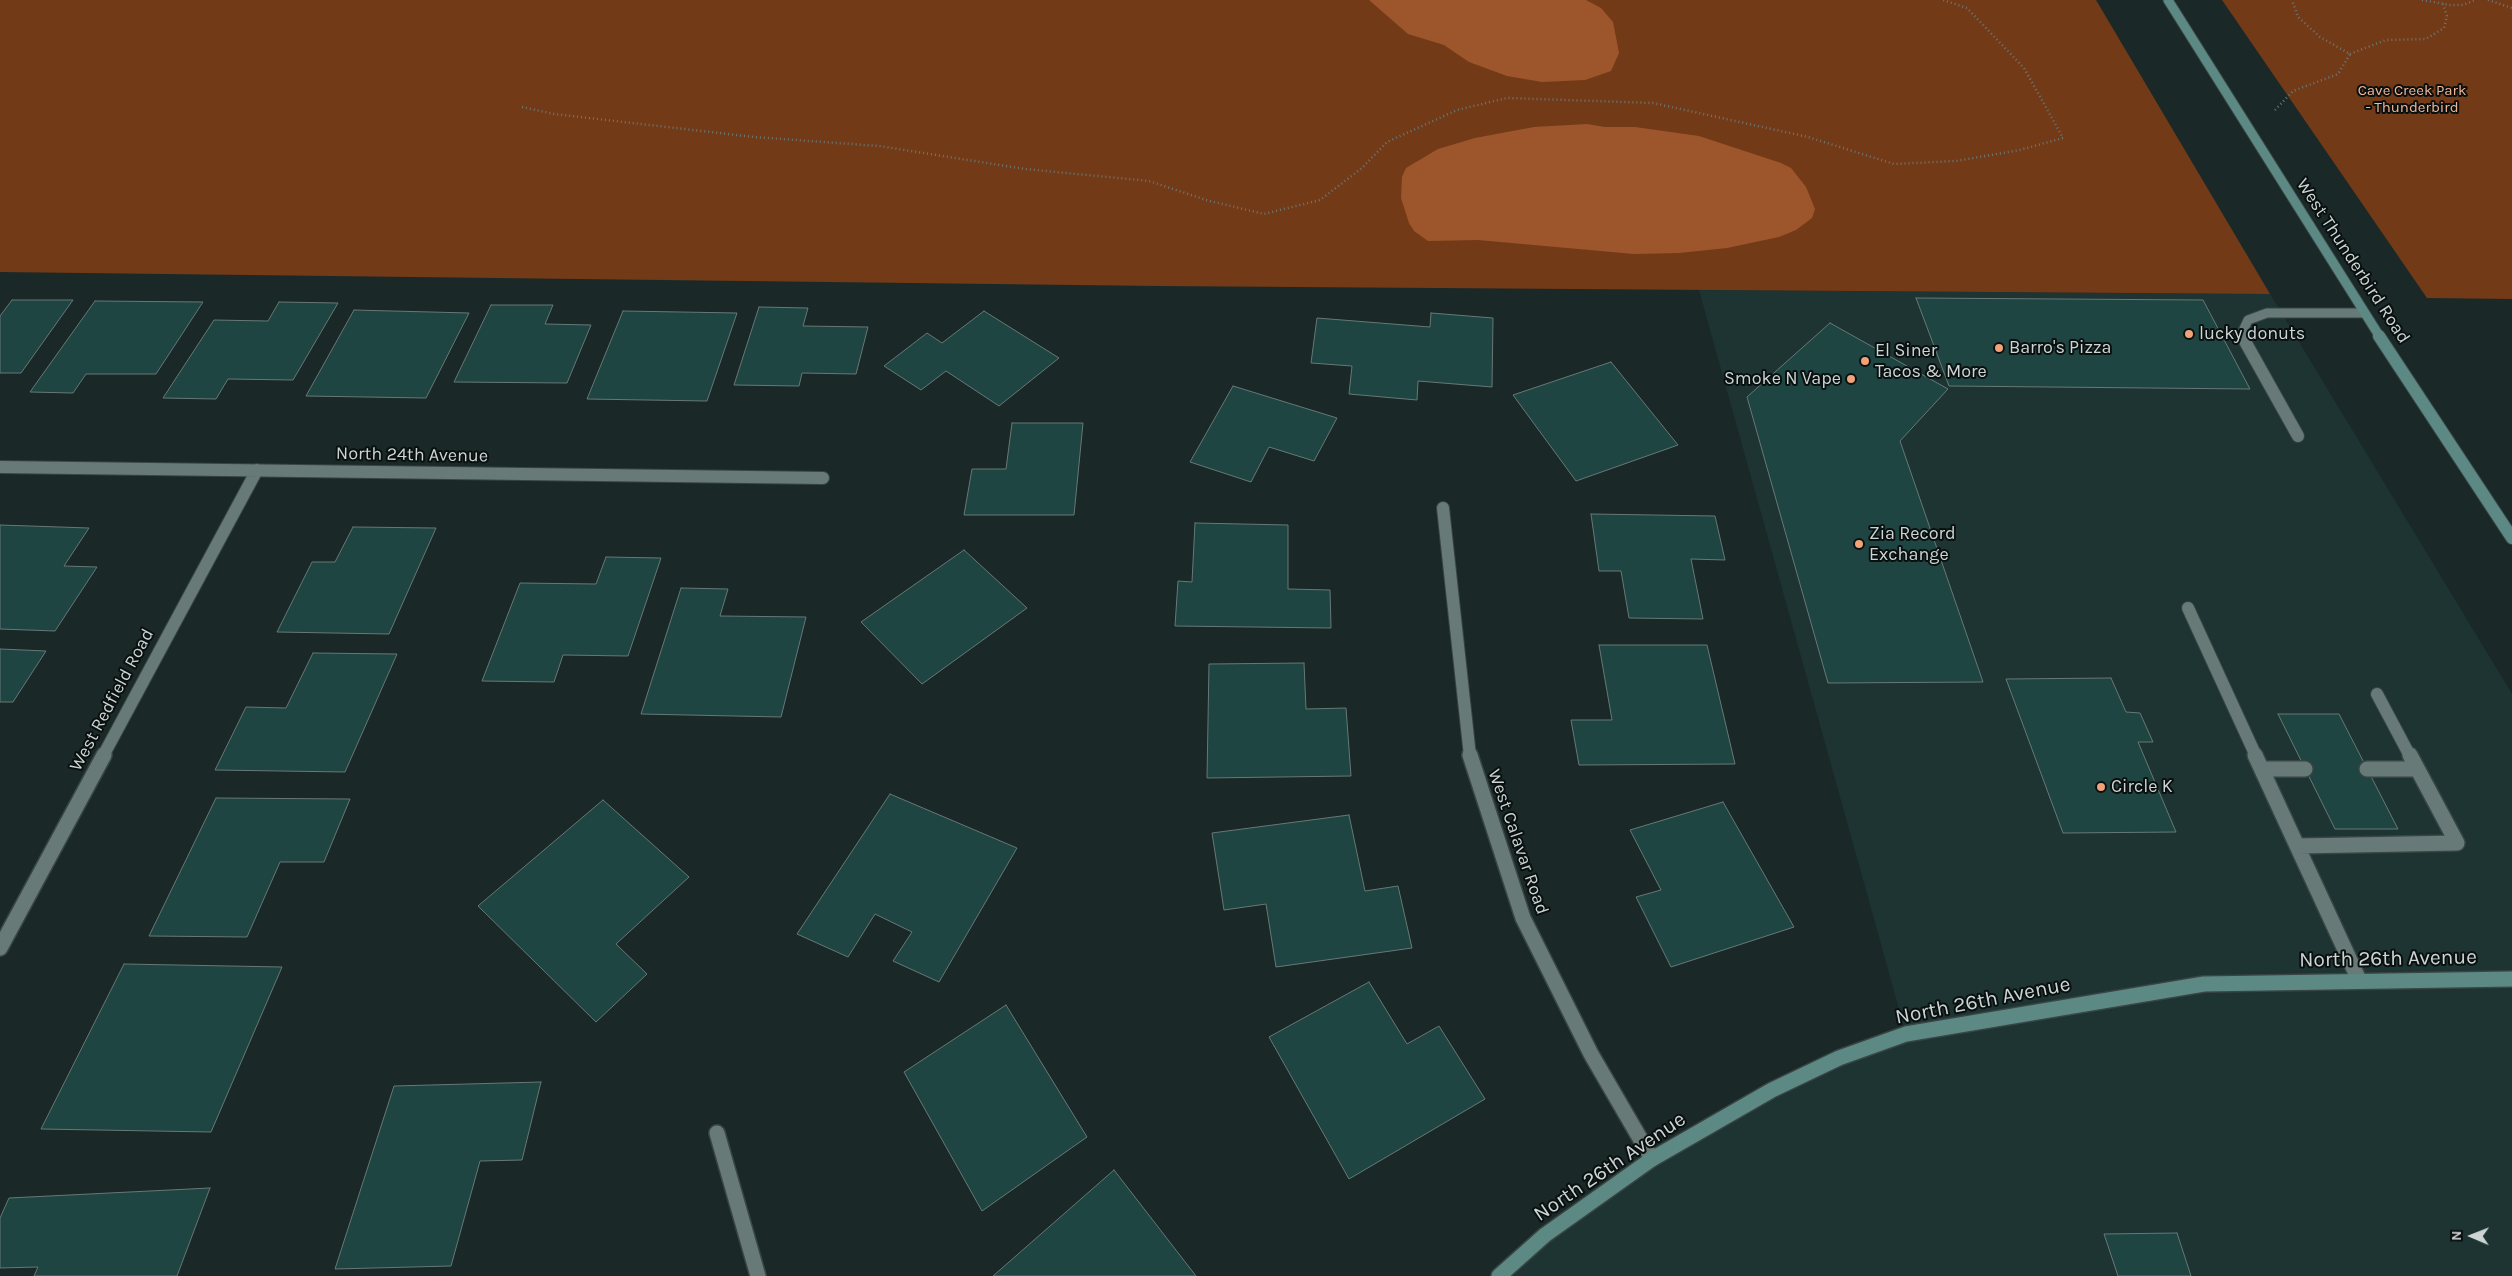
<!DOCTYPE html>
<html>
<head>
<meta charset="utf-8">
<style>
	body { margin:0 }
	#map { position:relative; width:2512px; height:1276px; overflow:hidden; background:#1a2928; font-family:Karla,sans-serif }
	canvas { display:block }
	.north { position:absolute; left:2447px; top:1211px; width:50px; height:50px; -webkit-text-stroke:4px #0a1010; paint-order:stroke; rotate:271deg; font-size:14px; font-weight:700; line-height:20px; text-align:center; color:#ccd5d4 }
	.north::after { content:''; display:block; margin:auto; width:18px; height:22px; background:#ccd5d4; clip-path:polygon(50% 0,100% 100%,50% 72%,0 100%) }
</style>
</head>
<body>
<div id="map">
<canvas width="2512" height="1276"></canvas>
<div class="north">N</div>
</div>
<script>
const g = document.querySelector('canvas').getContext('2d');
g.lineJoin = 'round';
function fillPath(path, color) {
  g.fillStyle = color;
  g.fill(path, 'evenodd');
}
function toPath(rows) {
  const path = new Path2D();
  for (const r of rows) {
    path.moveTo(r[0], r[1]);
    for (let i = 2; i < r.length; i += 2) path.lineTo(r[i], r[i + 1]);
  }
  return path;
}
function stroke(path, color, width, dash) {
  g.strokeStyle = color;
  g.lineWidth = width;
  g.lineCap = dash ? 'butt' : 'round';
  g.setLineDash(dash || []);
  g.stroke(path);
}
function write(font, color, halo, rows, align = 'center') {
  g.font = font + ' Karla,sans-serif';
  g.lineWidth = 4;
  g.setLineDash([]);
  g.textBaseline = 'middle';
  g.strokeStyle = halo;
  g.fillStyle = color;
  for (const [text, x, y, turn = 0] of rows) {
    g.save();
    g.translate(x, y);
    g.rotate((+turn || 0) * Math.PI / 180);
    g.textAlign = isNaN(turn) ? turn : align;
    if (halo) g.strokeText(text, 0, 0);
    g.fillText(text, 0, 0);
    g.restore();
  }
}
fillPath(toPath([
	[1699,290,2270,294,2512,694,2512,1276,1499,1276,1545,1235,1772,1090,1906,1034]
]), '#1d3432');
fillPath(toPath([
	[0,0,2096,0,2270,294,1159,286,0,272],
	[2222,0,2512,0,2512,299,2427,298]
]), '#733a18');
fillPath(toPath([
	[1369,0,1586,0,1601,8,1613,22,1619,53,1611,71,1585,80,1542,82,1507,76,1469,62,1444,45,1408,34],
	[1587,124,1605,127,1635,127,1699,136,1781,163,1791,168,1806,187,1815,209,1812,218,1796,230,1779,237,1727,248,1679,253,1634,254,1478,240,1428,241,1414,231,1409,223,1401,198,1402,177,1406,168,1438,149,1475,138,1534,127]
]), '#9d562c');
const building = toPath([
	[1916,298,2203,300,2250,389,1949,386,1916,298],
	[12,300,73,300,21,373,0,373,0,316,12,300],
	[95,301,203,302,156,374,86,374,73,393,30,392,95,301],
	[279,302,338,303,293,380,228,379,216,399,163,398,214,320,268,321,279,302],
	[491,305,553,305,545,324,591,325,567,383,454,382,491,305],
	[759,307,808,308,803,326,868,327,856,374,802,373,799,386,734,385,759,307],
	[354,310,469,313,426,398,306,396,354,310],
	[623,311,737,313,707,401,587,399,623,311],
	[984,311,1059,358,999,406,946,371,921,390,884,366,927,333,942,343,984,311],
	[1431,313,1493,318,1492,387,1418,381,1417,400,1349,394,1352,366,1311,363,1317,318,1430,327,1431,313],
	[1830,323,1948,389,1900,441,1983,682,1828,683,1747,397,1830,323],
	[1611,362,1678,445,1576,481,1513,395,1611,362],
	[1233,386,1337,418,1314,461,1269,447,1251,482,1190,462,1233,386],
	[1012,423,1083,423,1074,515,964,515,972,469,1006,469,1012,423],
	[1591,514,1715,516,1725,560,1691,559,1703,619,1629,618,1621,571,1599,571,1591,514],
	[1195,523,1288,525,1288,589,1330,590,1331,628,1175,626,1178,581,1192,582,1195,523],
	[0,525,89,528,64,566,97,567,55,631,0,629,0,525],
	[353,527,436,528,389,634,277,632,312,562,335,562,353,527],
	[964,550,1027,608,922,684,861,622,964,550],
	[606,557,661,558,628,656,563,655,554,682,482,681,520,583,596,584,606,557],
	[681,588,728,589,720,616,806,617,781,717,641,714,681,588],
	[1599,645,1707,645,1735,764,1579,765,1571,720,1612,720,1599,645],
	[0,649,46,651,13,702,0,702,0,649],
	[313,653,397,654,345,772,215,770,246,707,286,708,313,653],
	[1304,663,1306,709,1346,708,1351,776,1207,778,1209,664,1304,663],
	[2111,678,2126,712,2140,713,2153,742,2138,742,2176,832,2063,833,2006,679,2111,678],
	[2278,714,2339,714,2398,829,2335,829,2278,714],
	[890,794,1017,848,939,982,893,961,912,932,875,914,848,957,797,934,890,794],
	[216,798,350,799,324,862,280,862,247,937,149,936,216,798],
	[603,800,689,877,616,944,647,974,596,1022,478,906,603,800],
	[1723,802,1794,927,1671,967,1636,897,1661,890,1630,830,1723,802],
	[1349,815,1365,891,1398,886,1412,948,1276,967,1266,904,1224,910,1212,833,1349,815],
	[124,964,282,967,211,1132,41,1129,124,964],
	[1369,982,1407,1044,1439,1026,1485,1099,1349,1179,1269,1037,1369,982],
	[1006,1005,1087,1137,982,1211,904,1072,1006,1005],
	[541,1082,522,1160,480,1161,451,1266,335,1269,394,1086,541,1082],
	[1114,1170,1196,1276,993,1276,1114,1170],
	[210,1188,177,1276,34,1276,38,1267,0,1268,0,1218,9,1198,210,1188],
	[2177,1233,2191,1276,2118,1276,2104,1234,2177,1233]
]);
fillPath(building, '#1f4542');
stroke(building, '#677877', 1);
const laneFar2 = toPath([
	[2242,337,2241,335,2248,320,2267,313,2364,313]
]);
const laneFar1 = toPath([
	[2242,336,2298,436],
	[2188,608,2256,756],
	[2377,694,2410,756]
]);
const lane = toPath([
	[2255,755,2359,980],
	[2262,769,2305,769],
	[2367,769,2417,769],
	[2298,846,2457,843,2410,755]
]);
const streetFar1 = toPath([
	[0,467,823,478],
	[1443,508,1470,756],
	[103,756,257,470]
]);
const street = toPath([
	[1470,755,1523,918,1591,1054,1652,1159],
	[0,948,104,755],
	[717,1133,758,1276]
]);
const secondaryFar2 = toPath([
	[2168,0,2380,337]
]);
const secondaryFar1 = toPath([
	[2379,336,2512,538]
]);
const secondary = toPath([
	[1499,1276,1545,1235,1652,1159,1772,1090,1839,1058,1906,1034,2204,984,2512,979]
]);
stroke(laneFar2, '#384544', 11);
stroke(laneFar1, '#384544', 14);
stroke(lane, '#384544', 18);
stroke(streetFar1, '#384544', 14);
stroke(street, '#384544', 18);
stroke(secondaryFar2, '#384544', 11);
stroke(secondaryFar1, '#384544', 14);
stroke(secondary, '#384544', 18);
stroke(toPath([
	[2422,0,2450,5,2463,5,2475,0],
	[2488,0,2512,8],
	[2350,54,2386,40,2426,39,2444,28,2447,16,2443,4],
	[522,107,554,114,754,137,879,146,1025,169,1149,181,1206,200,1264,214,1320,200,1362,168,1387,142,1457,110,1507,98,1653,103,1808,137,1894,164,1956,161,2020,150,2063,138,2024,68,1967,8,1943,0],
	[2275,110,2293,91,2338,74,2350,54,2320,37,2298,17,2292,0]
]), '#6b7776', 2.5, [1, 3]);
stroke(laneFar2, '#687a78', 9);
stroke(laneFar1, '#687a78', 12);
stroke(lane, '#687a78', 15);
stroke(streetFar1, '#687a78', 12);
stroke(street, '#687a78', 15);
stroke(secondaryFar2, '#5d8985', 9);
stroke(secondaryFar1, '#5d8985', 12);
stroke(secondary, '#5d8985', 15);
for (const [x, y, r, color] of [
	[2189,334,5,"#f0a279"],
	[1999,348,5,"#f0a279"],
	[1865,361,5,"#f0a279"],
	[1851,379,5,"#f0a279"],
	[1859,544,5,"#f0a279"],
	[2101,787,5,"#f0a279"]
]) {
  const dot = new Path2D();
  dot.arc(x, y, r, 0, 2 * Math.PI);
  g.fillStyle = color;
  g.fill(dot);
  stroke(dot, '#0a1010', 2);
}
write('15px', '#f3b796', '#0a1010', [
	["Cave Creek Park",2412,91],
	["- Thunderbird",2412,108]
]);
write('18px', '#ccd5d4', '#0a1010', [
	["West Thunderbird Road",2353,261,57],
	["North 24th Avenue",412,455,1],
	["West Redfield Road",112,700,-62],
	["West Calavar Road",1518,842,71]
]);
write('18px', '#ccd5d4', '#0a1010', [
	["lucky donuts",2199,334],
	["Barro's Pizza",2009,348],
	["El Siner",1875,351],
	["Tacos & More",1875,372],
	["Smoke N Vape",1841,379,"right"],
	["Zia Record",1869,534],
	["Exchange",1869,555],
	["Circle K",2111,787]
], 'left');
write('21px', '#ccd5d4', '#0a1010', [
	["North 26th Avenue",2388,959,-1],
	["North 26th Avenue",1983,1001,-11],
	["North 26th Avenue",1610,1167,-34]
]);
</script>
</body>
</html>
